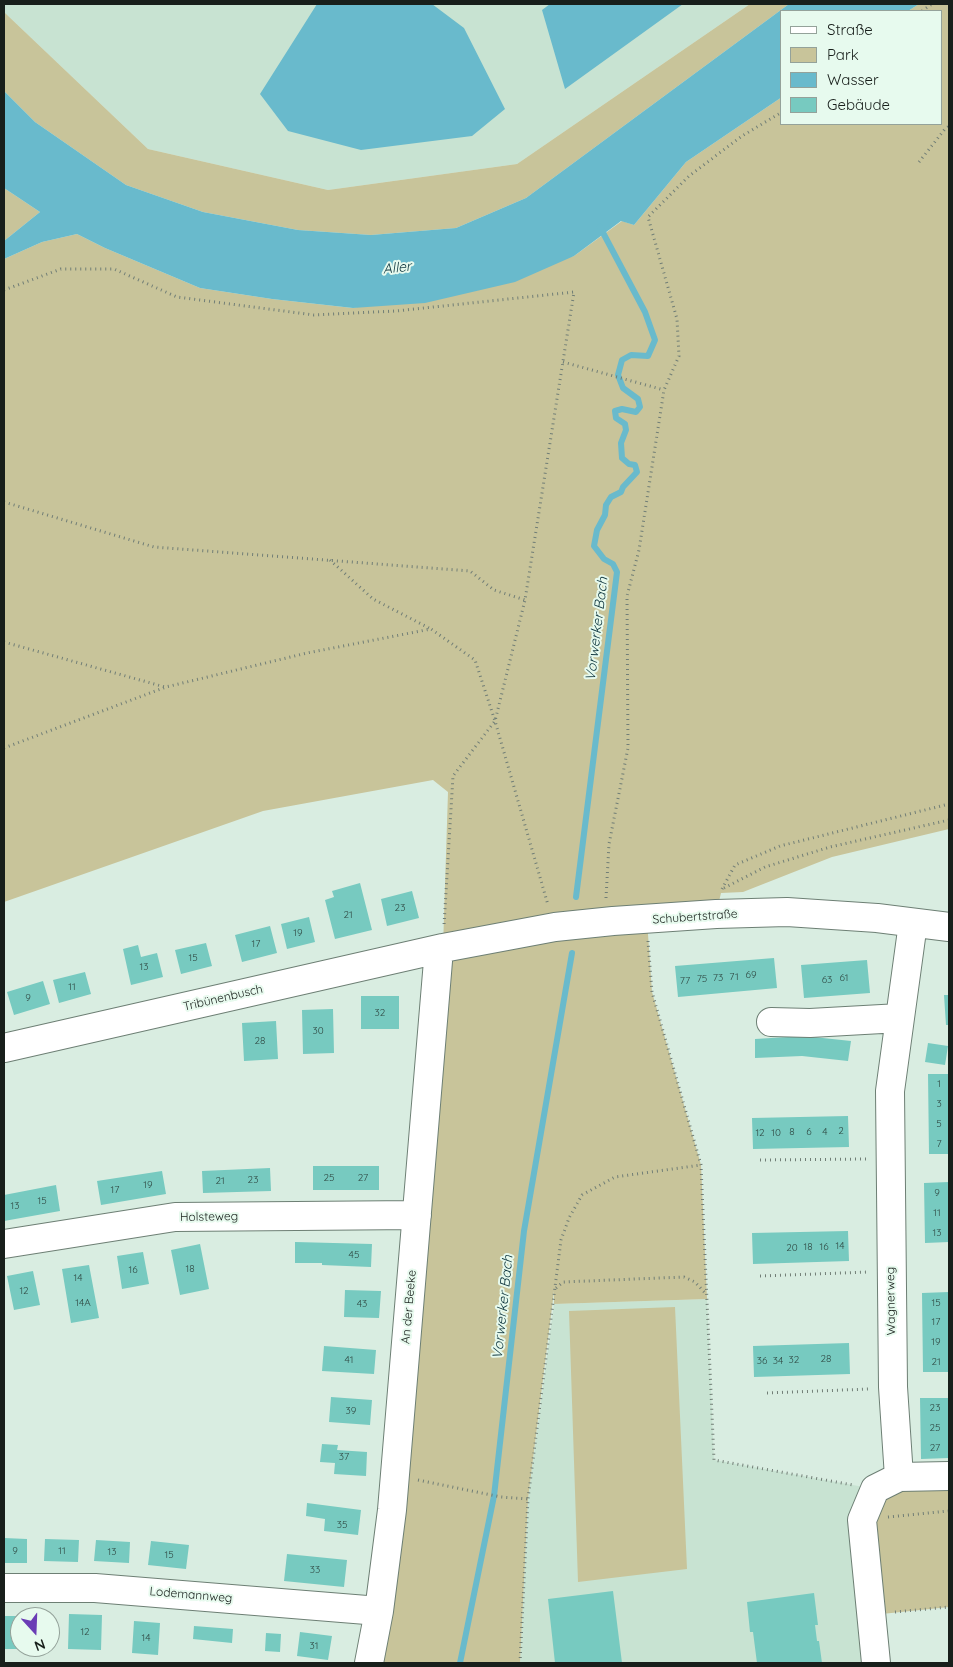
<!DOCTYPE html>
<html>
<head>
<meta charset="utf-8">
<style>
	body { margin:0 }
	#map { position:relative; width:953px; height:1667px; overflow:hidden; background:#d9ede1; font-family:Quicksand,sans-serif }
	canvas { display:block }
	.frame { position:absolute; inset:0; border:5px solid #181f1b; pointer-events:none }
	.legend { position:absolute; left:780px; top:10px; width:162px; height:115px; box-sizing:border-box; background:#e7faee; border:1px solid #94a29a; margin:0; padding:6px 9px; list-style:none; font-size:15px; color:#181f1b }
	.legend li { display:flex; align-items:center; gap:10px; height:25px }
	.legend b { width:25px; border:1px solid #94a29a }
	.north { position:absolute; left:10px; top:1607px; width:50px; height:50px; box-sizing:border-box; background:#e7faee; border:1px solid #94a29a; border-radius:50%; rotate:160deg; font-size:14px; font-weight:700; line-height:20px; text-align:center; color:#181f1b }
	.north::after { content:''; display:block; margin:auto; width:18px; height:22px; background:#6a3db5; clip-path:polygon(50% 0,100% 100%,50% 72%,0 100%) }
</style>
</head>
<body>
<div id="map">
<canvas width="953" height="1667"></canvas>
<div class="frame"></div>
<ul class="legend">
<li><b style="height:6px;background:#fff"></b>Straße</li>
<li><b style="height:14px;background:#c8c49a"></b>Park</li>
<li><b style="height:14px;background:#69bacc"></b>Wasser</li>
<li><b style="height:14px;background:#77cac0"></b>Gebäude</li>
</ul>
<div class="north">N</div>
</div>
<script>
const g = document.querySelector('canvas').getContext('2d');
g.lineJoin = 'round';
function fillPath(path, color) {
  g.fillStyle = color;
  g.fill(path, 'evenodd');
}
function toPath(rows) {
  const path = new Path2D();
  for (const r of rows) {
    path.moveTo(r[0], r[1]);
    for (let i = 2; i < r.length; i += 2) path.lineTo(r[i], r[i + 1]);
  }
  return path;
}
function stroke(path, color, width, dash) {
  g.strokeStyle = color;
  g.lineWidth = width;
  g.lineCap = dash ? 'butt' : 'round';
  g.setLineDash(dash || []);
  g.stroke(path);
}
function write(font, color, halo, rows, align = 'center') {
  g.font = font + ' Quicksand,sans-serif';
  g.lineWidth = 4;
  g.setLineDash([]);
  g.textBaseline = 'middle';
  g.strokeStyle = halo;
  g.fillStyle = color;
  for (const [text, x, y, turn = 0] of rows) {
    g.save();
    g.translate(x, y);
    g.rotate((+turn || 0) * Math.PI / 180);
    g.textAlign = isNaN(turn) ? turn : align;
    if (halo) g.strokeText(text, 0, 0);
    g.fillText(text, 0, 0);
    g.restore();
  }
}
fillPath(toPath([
	[4,4,750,4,517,164,328,190,148,149,4,12],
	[707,1299,714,1460,875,1489,876,1663,520,1663,528,1499,554,1304]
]), '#c8e3d2');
fillPath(toPath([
	[750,4,789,4,526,198,456,228,371,235,298,230,203,212,126,185,35,122,4,91,4,12,148,149,328,190,517,164],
	[919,4,949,4,949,829,832,857,743,892,721,893,716,914,647,920,652,992,701,1165,707,1299,554,1304,554,1291,528,1499,520,1663,369,1663,443,948,448,792,433,780,263,811,4,902,4,259,42,242,77,234,105,248,200,288,272,299,353,308,574,256,622,221,634,225,686,162,782,97,782,124,942,124,942,11,908,11],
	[4,188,40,212,4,241],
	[675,1307,687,1569,578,1582,569,1311],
	[949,1476,949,1607,872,1615,875,1489]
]), '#c8c49a');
fillPath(toPath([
	[317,4,432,4,464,28,505,109,472,136,361,150,288,131,260,94],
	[550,4,683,4,565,89,542,10],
	[789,4,919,4,908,11,782,11,782,97,686,162,634,225,621,221,574,256,515,282,425,303,353,308,272,299,200,288,105,248,77,234,42,242,4,259,4,241,40,212,4,188,4,91,35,122,126,185,203,212,298,230,371,235,456,228,526,198]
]), '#69bacc');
stroke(toPath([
	[576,897,617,572,613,564,604,559,594,546,597,530,605,515,606,505,611,497,621,492,623,487,637,472,635,465,629,464,622,458,621,443,626,430,625,424,616,418,615,411,622,409,636,412,640,407,638,399,623,388,618,375,622,360,631,355,648,356,655,340,645,312,600,227],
	[460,1663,494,1496,524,1231,572,953]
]), '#69bacc', 6);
fillPath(toPath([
	[360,883,372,930,335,939,325,900,334,897,332,891],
	[412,891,419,918,387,926,381,899],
	[309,917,315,942,287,949,281,924],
	[270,926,277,953,242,962,235,935],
	[206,943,212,966,181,974,175,950],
	[138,945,141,957,157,953,163,977,131,985,123,949],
	[774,958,777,988,678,997,675,966],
	[867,960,870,993,804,998,801,965],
	[85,972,91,994,59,1003,53,980],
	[43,981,50,1004,14,1015,7,992],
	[944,995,949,995,949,1025,946,1025],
	[361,996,399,996,399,1029,361,1029],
	[333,1009,334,1053,303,1054,302,1010],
	[276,1021,278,1059,244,1061,242,1023],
	[804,1036,851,1041,848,1061,802,1056,755,1058,755,1039],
	[928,1043,948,1046,945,1065,925,1062],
	[928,1074,949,1074,949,1154,929,1154],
	[848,1116,849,1147,753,1149,752,1118],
	[313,1166,379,1166,379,1190,313,1190],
	[270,1168,271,1191,203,1193,202,1171],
	[162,1171,166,1194,101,1205,97,1181],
	[949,1182,949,1242,925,1243,924,1183],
	[56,1185,60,1211,4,1221,4,1195],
	[848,1231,849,1261,753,1264,752,1233],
	[295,1242,372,1244,371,1267,322,1265,322,1263,295,1263],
	[200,1244,209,1289,180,1295,171,1250],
	[143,1252,149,1284,122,1289,117,1256],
	[89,1265,99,1318,71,1323,62,1269],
	[33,1271,40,1305,14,1310,7,1276],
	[345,1290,381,1291,379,1318,344,1317],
	[949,1292,949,1372,923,1372,922,1293],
	[849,1343,850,1374,754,1377,753,1346],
	[324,1346,376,1350,374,1374,322,1371],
	[331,1397,372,1400,370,1425,329,1422],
	[920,1398,949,1398,949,1458,921,1459],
	[322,1444,338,1445,337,1450,367,1452,366,1476,334,1474,335,1463,320,1462],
	[307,1503,361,1510,358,1535,324,1531,325,1519,306,1516],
	[4,1538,27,1539,27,1563,4,1563],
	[45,1539,79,1540,78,1562,44,1561],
	[96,1540,130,1542,129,1563,94,1561],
	[151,1541,189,1545,186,1569,148,1565],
	[287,1554,347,1560,344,1587,284,1581],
	[613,1591,622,1663,555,1663,548,1599],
	[814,1593,818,1625,815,1625,817,1641,819,1641,822,1663,757,1663,753,1632,750,1632,747,1602],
	[69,1614,102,1615,101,1650,68,1649],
	[5,1616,20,1616,20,1647,31,1647,31,1649,5,1649],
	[134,1621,160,1623,158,1655,132,1653],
	[194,1626,233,1629,232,1643,193,1639],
	[300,1632,332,1636,328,1660,297,1656],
	[266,1633,281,1634,280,1652,265,1651]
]), '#77cac0');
const minor = toPath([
	[771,1022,810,1023,900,1018],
	[4,1048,443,948,555,927,613,921,716,914,787,912,877,918,949,927],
	[4,1244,175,1217,417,1215],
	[899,1477,949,1476],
	[4,1588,95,1588,379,1611],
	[369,1663,379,1611,392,1510,439,949],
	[876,1663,862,1520,875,1489,899,1477,893,1387,890,1091,913,923]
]);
stroke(minor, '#6d7f74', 30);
stroke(toPath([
	[922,11,932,4],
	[919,162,945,129,949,126],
	[4,290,61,269,114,269,177,297,314,315,396,311,574,292,525,600,495,721,453,776,444,925],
	[563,362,664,390],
	[4,502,154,547,470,571,494,590,525,600],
	[330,560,373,599,431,629],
	[4,642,165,687],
	[4,748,166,687,307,653,431,629,475,660,495,721,548,905],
	[724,888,765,867,830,847,949,820],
	[722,889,735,865,780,846,949,804],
	[606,898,609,844,628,748,627,596,639,550,664,390,679,356,677,319,648,217,689,176,742,136,782,112],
	[648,941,652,992,701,1165,714,1460,853,1485],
	[760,1160,867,1159],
	[760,1276,869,1272],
	[556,1288,563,1282,684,1277,695,1282,706,1294],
	[767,1393,869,1389],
	[418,1480,501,1497,528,1499],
	[888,1517,949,1511],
	[895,1612,949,1607],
	[520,1663,528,1499,561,1240,569,1218,582,1195,615,1177,701,1165]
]), '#717e76', 3, [1, 4]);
stroke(minor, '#fff', 28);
write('10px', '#304a44', null, [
	["23",400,908],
	["21",348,915],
	["19",298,933],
	["17",256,944],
	["15",193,958],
	["13",144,967],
	["69",751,975],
	["71",734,977],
	["73",718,978],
	["61",844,978],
	["75",702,979],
	["63",827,980],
	["77",685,981],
	["11",72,987],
	["9",28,998],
	["32",380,1013],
	["30",318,1031],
	["28",260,1041],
	["1",939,1084],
	["3",939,1104],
	["5",939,1124],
	["2",841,1131],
	["8",792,1132],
	["6",809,1132],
	["4",825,1132],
	["12",760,1133],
	["10",776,1133],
	["7",939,1144],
	["25",329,1178],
	["27",363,1178],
	["23",253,1180],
	["21",220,1181],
	["19",148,1185],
	["17",115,1190],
	["9",937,1193],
	["15",42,1201],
	["13",15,1206],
	["11",937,1213],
	["13",937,1233],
	["14",840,1246],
	["18",808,1247],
	["16",824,1247],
	["20",792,1248],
	["45",354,1255],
	["18",190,1269],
	["16",133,1270],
	["14",78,1278],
	["12",24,1291],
	["14A",83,1303],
	["15",936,1303],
	["43",362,1304],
	["17",936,1322],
	["19",936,1342],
	["28",826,1359],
	["41",349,1360],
	["32",794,1360],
	["36",762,1361],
	["34",778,1361],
	["21",936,1362],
	["23",935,1408],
	["39",351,1411],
	["25",935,1428],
	["27",935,1448],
	["37",344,1457],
	["35",342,1525],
	["9",15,1551],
	["11",62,1551],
	["13",112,1552],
	["15",169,1555],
	["33",315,1570],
	["12",85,1632],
	["14",146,1638],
	["31",314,1646]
]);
write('12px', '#181f1b', '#e7faee', [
	["Schubertstraße",695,917,-4],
	["Tribünenbusch",223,998,-13],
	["Holsteweg",209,1217,-1],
	["Wagnerweg",891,1301,-91],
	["An der Beeke",409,1307,-85],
	["Lodemannweg",191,1595,5]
]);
write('italic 14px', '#0e353d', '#e7faee', [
	["Aller",397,268,-6],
	["Vorwerker Bach",597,629,-83],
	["Vorwerker Bach",503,1307,-84]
]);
</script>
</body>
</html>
